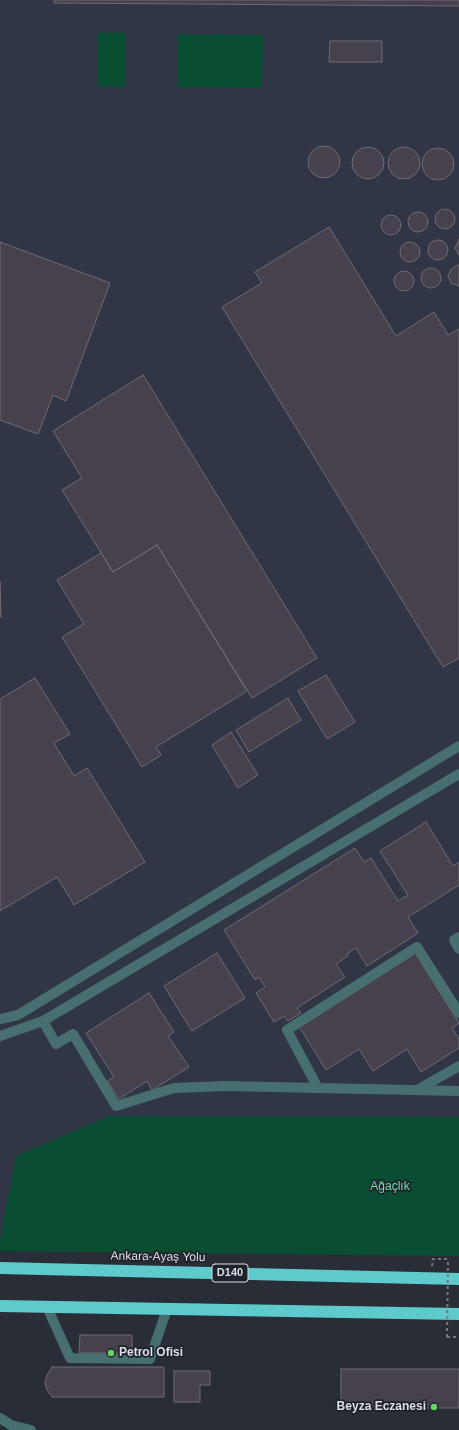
<!DOCTYPE html>
<html>
<head>
<meta charset="utf-8">
<style>
	body { margin:0 }
	canvas { display:block; background:#292d36 }
</style>
</head>
<body>
<canvas width="459" height="1430"></canvas>
<script>
const g = document.querySelector('canvas').getContext('2d');
g.lineJoin = 'round';
function fillPath(path, color) {
  g.fillStyle = color;
  g.fill(path, 'evenodd');
}
function toPath(rows) {
  const path = new Path2D();
  for (const r of rows) {
    if (r.length === 3) {
      path.moveTo(r[0] + r[2], r[1]);
      path.arc(r[0], r[1], r[2], 0, 2 * Math.PI);
      continue;
    }
    path.moveTo(r[0], r[1]);
    for (let i = 2; i < r.length; i += 2) path.lineTo(r[i], r[i + 1]);
  }
  return path;
}
function stroke(path, color, width, dash) {
  g.strokeStyle = color;
  g.lineWidth = width;
  g.lineCap = dash ? 'butt' : 'round';
  g.setLineDash(dash || []);
  g.stroke(path);
}
function write(font, color, halo, rows, align = 'center') {
  g.font = font + ' Helvetica,sans-serif';
  g.lineWidth = 3.5;
  g.setLineDash([]);
  g.textBaseline = 'middle';
  g.strokeStyle = halo;
  g.fillStyle = color;
  for (const [text, x, y, turn = 0] of rows) {
    g.save();
    g.translate(x, y);
    g.rotate((+turn || 0) * Math.PI / 180);
    g.textAlign = isNaN(turn) ? turn : align;
    if (halo) g.strokeText(text, 0, 0);
    g.fillText(text, 0, 0);
    g.restore();
  }
}
fillPath(toPath([
	[0,0,459,0,459,1117,109,1116,0,1240]
]), '#303645');
fillPath(toPath([
	[98,33,126,33,125,87,97,86],
	[177,34,263,35,262,88,177,87],
	[109,1116,459,1117,459,1256,0,1251,0,1240,16,1156]
]), '#094e33');
const building = toPath([
	[54,0,459,0,459,6,54,3,54,0],
	[330,41,382,41,382,62,329,62,330,41],
	[324,162,16],
	[368,163,16],
	[404,163,16],
	[438,164,16],
	[445,219,10],
	[418,222,10],
	[391,225,10],
	[329,227,396,336,434,312,448,335,459,329,459,658,443,667,222,307,262,283,255,272,329,227],
	[459,239,459,255,455,248,459,239],
	[438,250,10],
	[410,252,10],
	[0,242,110,283,66,401,53,395,38,434,0,420,0,242],
	[458,265,459,265,459,286,451,283,448,276,451,269,458,265],
	[431,278,10],
	[404,281,10],
	[143,375,317,658,252,698,157,545,113,572,62,490,82,478,53,431,143,375],
	[157,545,247,691,156,747,161,755,142,767,62,637,84,624,57,580,101,553,113,572,157,545],
	[0,582,1,617,0,617,0,582],
	[326,675,355,722,327,739,298,691,326,675],
	[35,678,70,734,54,743,74,776,87,768,145,862,74,905,57,877,0,911,0,699,35,678],
	[288,698,301,720,249,752,236,730,288,698],
	[231,732,258,775,238,788,212,745,231,732],
	[426,822,453,866,459,862,459,885,408,917,418,933,367,966,356,948,347,954,348,956,336,964,345,977,297,1008,301,1013,288,1021,284,1016,274,1022,256,993,265,987,259,977,255,980,224,930,355,848,364,862,371,858,398,901,408,895,380,851,426,822],
	[217,953,245,998,192,1031,164,986,217,953],
	[415,953,459,1023,452,1028,459,1039,459,1048,421,1072,407,1049,373,1071,359,1049,326,1070,299,1026,415,953],
	[149,993,174,1032,168,1036,189,1067,152,1090,147,1081,119,1099,107,1081,114,1077,86,1033,149,993],
	[80,1335,132,1335,132,1353,79,1353,80,1335],
	[52,1367,164,1367,164,1397,52,1397,47,1390,45,1383,47,1375,52,1367],
	[341,1369,459,1369,459,1408,341,1408,341,1369],
	[174,1371,210,1371,210,1385,200,1385,200,1402,174,1402,174,1371]
]);
fillPath(building, '#46414b');
stroke(building, '#6f6a74', 1);
stroke(toPath([
	[432,1266,433,1259,448,1259],
	[447,1337,459,1337]
]), '#767982', 2, [3, 3]);
stroke(toPath([
	[459,937,454,940,459,949],
	[0,1019,18,1015,459,746],
	[43,1021,56,1044,73,1034,116,1106,174,1088,226,1086,459,1091],
	[0,1036,43,1021,459,774],
	[318,1088,287,1030,417,947,459,1013],
	[417,1090,459,1066],
	[47,1307,70,1358,150,1359,167,1309],
	[0,1418,11,1425,31,1430]
]), '#486f70', 10);
stroke(toPath([
	[0,1268,459,1279],
	[0,1306,459,1314]
]), '#5fcacc', 12);
stroke(toPath([
	[447,1337,448,1259]
]), '#767982', 2, [3, 3]);
for (const [x, y, r, color] of [
	[111,1353,4,"#69d464"],
	[434,1407,4,"#69d464"]
]) {
  const dot = new Path2D();
  dot.arc(x, y, r, 0, 2 * Math.PI);
  g.fillStyle = color;
  g.fill(dot);
  stroke(dot, '#20232c', 1.5);
}
for (const [x, y, w] of [
	[230,1273,36]
]) {
  const box = new Path2D();
  box.roundRect(x - w / 2, y - 9, w, 18, 3);
  g.fillStyle = '#20232c';
  g.fill(box);
  stroke(box, '#dcdee5', 1);
}
write('bold 11px', '#dcdee5', null, [
	["D140",230,1273]
]);
write('12px', '#70dea9', '#20232c', [
	["Ağaçlık",390,1187]
]);
write('12px', '#dcdee5', '#20232c', [
	["Ankara-Ayaş Yolu",158,1257,1]
]);
write('bold 12px', '#dcdee5', '#20232c', [
	["Petrol Ofisi",119,1353],
	["Beyza Eczanesi",426,1407,"right"]
], 'left');
</script>
</body>
</html>
